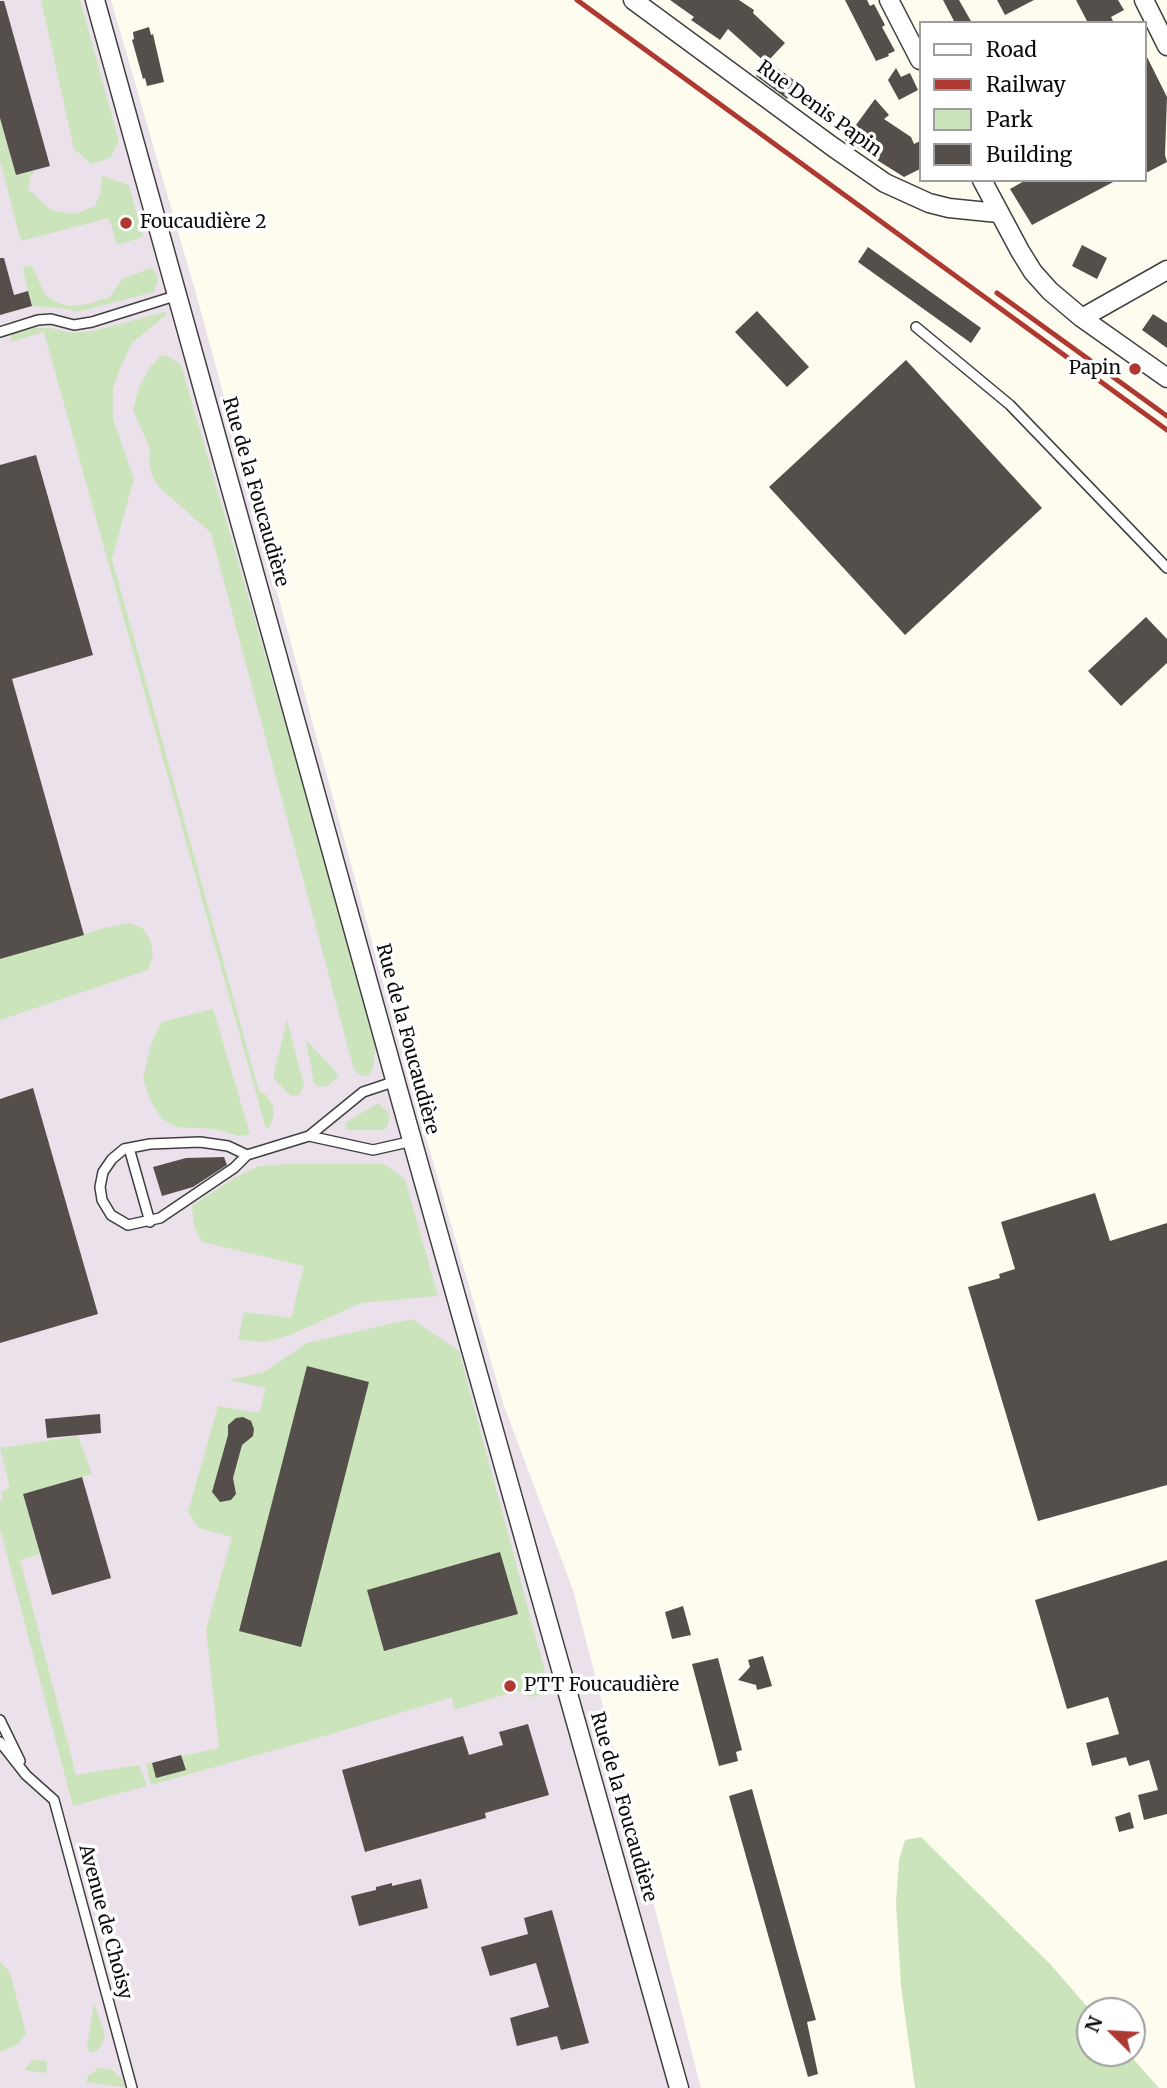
<!DOCTYPE html>
<html>
<head>
<meta charset="utf-8">
<style>
	body { margin:0 }
	#map { position:relative; width:1167px; height:2088px; overflow:hidden; background:#fdfcee; font-family:Merriweather,serif }
	canvas { display:block }
	.legend { position:absolute; left:919px; top:21px; width:228px; height:161px; box-sizing:border-box; background:#fff; border:2px solid #9e9e9e; margin:0; padding:9px 12px; list-style:none; font-size:21px; color:#0c0c0c }
	.legend li { display:flex; align-items:center; gap:14px; height:35px }
	.legend b { width:35px; border:2px solid #9e9e9e }
	.north { position:absolute; left:1076px; top:1997px; width:70px; height:70px; box-sizing:border-box; background:#fff; border:2px solid #9e9e9e; border-radius:50%; rotate:294deg; font-size:19px; font-weight:700; line-height:28px; text-align:center; color:#0c0c0c }
	.north::after { content:''; display:block; margin:auto; width:24px; height:32px; background:#ae3932; clip-path:polygon(50% 0,100% 100%,50% 72%,0 100%) }
</style>
</head>
<body>
<div id="map">
<canvas width="1167" height="2088"></canvas>
<ul class="legend">
<li><b style="height:9px;background:#fff"></b>Road</li>
<li><b style="height:9px;background:#ae3932"></b>Railway</li>
<li><b style="height:19px;background:#cce4bb"></b>Park</li>
<li><b style="height:19px;background:#544f4a"></b>Building</li>
</ul>
<div class="north">N</div>
</div>
<script>
const g = document.querySelector('canvas').getContext('2d');
g.lineJoin = 'round';
function fillPath(path, color) {
  g.fillStyle = color;
  g.fill(path, 'evenodd');
}
function toPath(rows) {
  const path = new Path2D();
  for (const r of rows) {
    path.moveTo(r[0], r[1]);
    for (let i = 2; i < r.length; i += 2) path.lineTo(r[i], r[i + 1]);
  }
  return path;
}
function stroke(path, color, width, dash) {
  g.strokeStyle = color;
  g.lineWidth = width;
  g.lineCap = dash ? 'butt' : 'round';
  g.setLineDash(dash || []);
  g.stroke(path);
}
function write(font, color, halo, rows, align = 'center') {
  g.font = font + ' Merriweather,serif';
  g.lineWidth = 7;
  g.setLineDash([]);
  g.textBaseline = 'middle';
  g.strokeStyle = halo;
  g.fillStyle = color;
  for (const [text, x, y, turn = 0] of rows) {
    g.save();
    g.translate(x, y);
    g.rotate((+turn || 0) * Math.PI / 180);
    g.textAlign = isNaN(turn) ? turn : align;
    if (halo) g.strokeText(text, 0, 0);
    g.fillText(text, 0, 0);
    g.restore();
  }
}
fillPath(toPath([
	[0,0,111,0,198,301,415,1100,503,1403,573,1590,701,2088,0,2088]
]), '#eae1ea');
fillPath(toPath([
	[41,0,80,0,119,141,110,158,92,164,74,149],
	[0,118,16,175,35,170,30,178,28,189,51,210,75,214,95,206,100,194,102,176,129,185,143,237,117,245,109,218,21,241,0,161],
	[26,266,32,266,45,295,56,302,68,306,88,304,110,297,122,279,151,268,156,272,158,280,154,292,77,312,62,308,32,306,23,270],
	[165,312,167,314,132,343,121,366,113,389,113,419,134,478,112,559,259,1091,266,1095,273,1106,274,1115,270,1126,266,1129,44,332,10,342,12,334,25,328,50,328,72,333,93,331],
	[161,356,168,356,181,365,376,1037,374,1064,370,1075,362,1076,354,1070,211,533,158,486,152,475,149,463,150,448,133,410,140,385,150,367],
	[130,923,142,928,150,939,153,955,148,970,0,1020,0,959,104,928],
	[213,1009,250,1134,239,1136,215,1129,176,1127,162,1119,151,1102,143,1079,151,1044,162,1022],
	[287,1020,304,1086,299,1095,291,1096,273,1078],
	[306,1040,338,1074,337,1078,329,1085,320,1087,314,1083],
	[378,1103,390,1114,387,1127,384,1130,346,1130,345,1123],
	[288,1164,384,1164,405,1179,438,1296,361,1303,290,1335,265,1342,238,1340,244,1312,291,1318,304,1266,202,1242,194,1226,192,1206,236,1177,259,1166],
	[412,1319,459,1351,544,1668,547,1686,541,1695,531,1697,517,1691,454,1710,452,1697,328,1735,151,1785,146,1764,219,1748,206,1630,232,1537,199,1528,188,1512,218,1406,259,1413,266,1388,229,1380,264,1372,307,1343],
	[78,1436,92,1474,23,1494,40,1554,20,1560,76,1775,139,1765,147,1786,73,1806,0,1529,0,1501,3,1500,1,1491,10,1488,0,1448],
	[921,1837,1050,1964,1091,2011,1090,2053,1128,2053,1159,2088,915,2088,901,1986,896,1903,899,1860,905,1840],
	[0,1961,10,1973,26,2033,18,2044,0,2052],
	[94,2002,105,2036,100,2047,95,2052,90,2052,87,2047],
	[33,2060,47,2061,46,2073,24,2070],
	[99,2068,111,2069,131,2088,86,2082,88,2076]
]), '#cce4bb');
fillPath(toPath([
	[670,0,739,0,754,10,753,13,785,43,768,61,798,83,787,99,756,76,766,63,728,29,720,40,691,20,694,17],
	[845,0,867,0,870,6,874,4,885,25,882,27,895,51,888,54,889,56,876,61],
	[943,0,959,0,972,23,955,23],
	[997,0,1034,0,1005,15],
	[1076,0,1118,0,1124,10,1111,17,1114,23,1088,23],
	[0,1,4,1,50,166,16,175,0,118],
	[149,27,151,35,153,34,164,82,147,86,145,78,143,79,132,40,134,39,133,32],
	[1144,51,1167,97,1165,155,1167,162,1144,174],
	[896,68,901,77,910,73,918,90,899,100,888,80],
	[875,99,889,115,884,119,911,137,914,144,920,141,920,169,904,177,845,140],
	[1026,180,1117,180,1032,225,1010,189],
	[1082,245,1107,258,1097,279,1072,266],
	[868,247,981,328,971,343,858,262],
	[0,258,4,258,14,295,28,291,32,306,0,315],
	[757,311,809,367,787,387,735,332],
	[1153,314,1167,323,1167,348,1142,330],
	[906,360,1042,508,905,635,769,487],
	[36,455,93,655,12,679,84,935,0,959,0,465],
	[1146,617,1167,639,1167,663,1121,706,1088,671],
	[33,1088,98,1314,0,1343,0,1099],
	[224,1157,227,1165,193,1187,162,1196,153,1167,186,1158],
	[1095,1193,1110,1241,1167,1223,1167,1485,1038,1521,968,1287,1000,1278,999,1274,1015,1269,1001,1222],
	[307,1366,369,1382,301,1647,239,1631],
	[100,1414,101,1433,47,1438,45,1419],
	[243,1417,251,1421,254,1429,253,1436,242,1445,233,1478,236,1494,231,1500,220,1502,212,1492,228,1435,228,1425,236,1418],
	[82,1477,111,1578,52,1595,23,1494],
	[500,1552,518,1614,384,1651,367,1590],
	[1167,1560,1167,1814,1144,1820,1138,1795,1158,1790,1149,1760,1129,1766,1126,1757,1092,1766,1086,1743,1119,1734,1108,1697,1067,1709,1035,1600],
	[683,1606,691,1635,672,1639,665,1612],
	[763,1656,772,1686,757,1690,756,1685,738,1680,750,1667,748,1660],
	[718,1658,742,1750,736,1752,738,1761,719,1766,692,1664],
	[528,1724,549,1795,485,1813,486,1818,365,1852,342,1770,463,1736,469,1755,503,1745,499,1732],
	[181,1755,186,1770,156,1778,152,1763],
	[752,1789,816,2020,807,2022,818,2074,808,2077,729,1796],
	[1130,1812,1134,1828,1119,1832,1115,1817],
	[421,1879,428,1908,359,1926,351,1896,376,1890,376,1887,392,1883,392,1886],
	[552,1910,589,2043,561,2050,557,2036,517,2046,510,2018,549,2007,536,1963,490,1976,481,1947,528,1934,524,1918]
]), '#544f4a');
const lane = toPath([
	[916,327,1010,405,1167,568],
	[0,332,38,320,51,319,74,325,92,322,178,295],
	[309,1136,373,1150,413,1141],
	[129,1148,150,1222],
	[247,1155,228,1146,200,1142,150,1144,124,1149,112,1159,103,1172,100,1187,102,1200,111,1215,128,1225,160,1218,234,1168,247,1155,309,1136,363,1092,396,1081],
	[0,1720,20,1761],
	[0,1742,26,1775,54,1800,132,2088]
]);
const street = toPath([
	[95,0,403,1108,679,2088],
	[633,0,833,147,885,183,929,203,949,208,998,213],
	[889,0,920,60],
	[1144,0,1167,46],
	[982,180,1020,251,1033,272,1050,291,1082,318,1167,378],
	[1082,318,1167,270]
]);
stroke(lane, '#3f3f3f', 12);
stroke(street, '#3f3f3f', 21);
stroke(lane, '#fff', 9);
stroke(street, '#fff', 18);
stroke(toPath([
	[577,0,1167,430],
	[997,293,1167,416]
]), '#ae3932', 5);
for (const [x, y, r, color] of [
	[126,223,7,"#ae3932"],
	[1135,369,7,"#ae3932"],
	[510,1686,7,"#ae3932"]
]) {
  const dot = new Path2D();
  dot.arc(x, y, r, 0, 2 * Math.PI);
  g.fillStyle = color;
  g.fill(dot);
  stroke(dot, '#fff', 2.5);
}
write('19px', '#0c0c0c', '#fff', [
	["Rue Denis Papin",819,109,36],
	["Rue de la Foucaudière",255,492,74],
	["Rue de la Foucaudière",407,1039,75],
	["Rue de la Foucaudière",623,1807,74],
	["Avenue de Choisy",105,1922,75]
]);
write('19px', '#0c0c0c', '#fff', [
	["Foucaudière 2",140,223],
	["Papin",1121,369,"right"],
	["PTT Foucaudière",524,1686]
], 'left');
</script>
</body>
</html>
